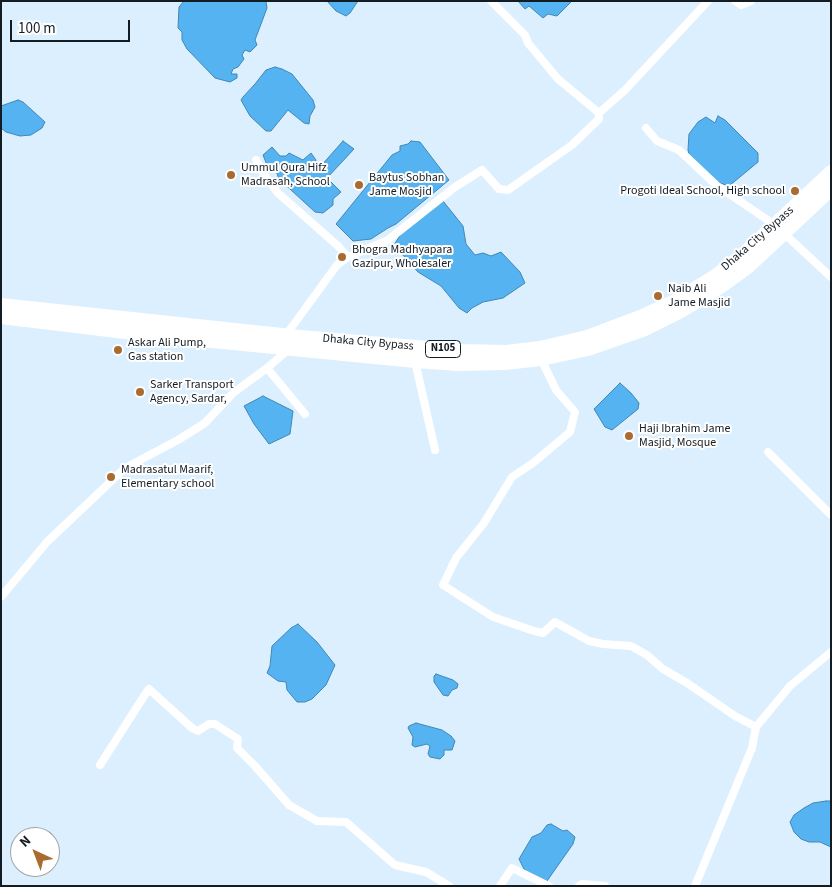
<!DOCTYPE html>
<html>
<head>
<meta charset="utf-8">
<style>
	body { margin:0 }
	#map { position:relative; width:832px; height:887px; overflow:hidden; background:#dbeffe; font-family:"Source Sans 3",sans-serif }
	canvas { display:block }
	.frame { position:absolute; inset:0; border:2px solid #141c23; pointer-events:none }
	.north { position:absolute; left:10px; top:827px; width:50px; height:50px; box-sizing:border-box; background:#fff; border:1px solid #a1a4a7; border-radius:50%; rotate:317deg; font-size:14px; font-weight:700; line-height:20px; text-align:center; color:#141c23 }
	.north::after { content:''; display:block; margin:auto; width:18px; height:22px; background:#a96b30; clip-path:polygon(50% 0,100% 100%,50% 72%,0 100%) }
	.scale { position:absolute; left:10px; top:20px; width:120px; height:22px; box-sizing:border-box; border:2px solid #141c23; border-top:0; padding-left:6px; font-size:15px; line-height:18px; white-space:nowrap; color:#141c23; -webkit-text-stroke:4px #fff; paint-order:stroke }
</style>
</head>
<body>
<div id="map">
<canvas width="832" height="887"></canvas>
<div class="frame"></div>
<div class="north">N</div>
<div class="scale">100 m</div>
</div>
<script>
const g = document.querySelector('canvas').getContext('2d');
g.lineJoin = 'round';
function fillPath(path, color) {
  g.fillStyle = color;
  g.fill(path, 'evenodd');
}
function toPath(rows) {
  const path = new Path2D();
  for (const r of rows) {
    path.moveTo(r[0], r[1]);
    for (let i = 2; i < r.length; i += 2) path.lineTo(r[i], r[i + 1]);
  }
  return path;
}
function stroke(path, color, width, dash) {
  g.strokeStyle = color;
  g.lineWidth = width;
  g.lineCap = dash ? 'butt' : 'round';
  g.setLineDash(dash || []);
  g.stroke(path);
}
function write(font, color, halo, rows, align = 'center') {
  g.font = font + ' "Source Sans 3",sans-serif';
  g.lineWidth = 4;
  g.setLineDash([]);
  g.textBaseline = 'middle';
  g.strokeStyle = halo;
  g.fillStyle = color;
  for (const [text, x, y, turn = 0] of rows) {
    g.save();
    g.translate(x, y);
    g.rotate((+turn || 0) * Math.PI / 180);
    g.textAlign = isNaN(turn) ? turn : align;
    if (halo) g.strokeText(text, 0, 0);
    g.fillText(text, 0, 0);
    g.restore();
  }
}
const water = toPath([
	[184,1,266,1,267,8,255,40,257,45,250,52,245,50,242,55,244,59,238,67,233,69,231,74,237,74,237,78,230,82,215,78,187,49,182,40,182,32,178,28,179,7,184,1],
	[327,1,358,1,350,13,346,16,336,11,327,1],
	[518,1,572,1,557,16,548,14,543,18,529,6,525,9,518,1],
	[275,67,282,69,292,74,313,100,315,107,310,116,309,124,304,123,288,110,271,131,266,131,250,116,241,100,243,97,255,84,266,70,275,67],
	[18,100,23,102,45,122,42,128,31,135,20,136,6,132,1,128,1,106,18,100],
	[718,116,725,120,758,153,758,162,729,186,717,182,690,158,688,150,689,134,698,122,706,117,715,123,718,116],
	[343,141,354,149,327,178,341,192,333,199,333,205,323,213,315,212,279,179,275,168,267,165,263,155,272,147,280,156,286,156,289,153,303,160,311,153,316,160,315,163,320,167,343,141],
	[411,141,420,142,449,180,396,224,388,228,371,239,353,241,336,224,392,155,400,151,400,146,408,144,411,141],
	[443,201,463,226,466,244,475,255,483,253,491,256,501,252,520,272,525,283,503,298,483,302,472,308,467,313,459,308,441,286,418,272,394,245,401,234,443,201],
	[620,383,631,393,639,403,638,409,612,430,605,427,594,409,620,383],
	[263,396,293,411,290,434,269,444,254,424,244,406,263,396],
	[298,624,317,642,335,665,326,685,312,699,305,702,297,702,287,690,286,682,278,681,267,673,270,666,272,646,291,628,298,624],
	[436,674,453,680,458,684,457,688,452,690,448,696,443,695,434,682,434,676,436,674],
	[416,723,442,730,451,736,455,741,452,750,444,750,444,755,440,759,430,757,428,754,430,746,427,744,415,747,412,745,413,737,408,728,409,726,416,723],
	[826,801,831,801,831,847,820,842,809,842,801,839,794,832,790,822,794,815,804,808,813,803,826,801],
	[551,824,563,831,567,830,575,837,573,844,547,881,525,871,519,859,532,837,541,833,547,825,551,824]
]);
fillPath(water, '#56b3f1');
stroke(water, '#4286b3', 1);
stroke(toPath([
	[735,1,741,5,751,1],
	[599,113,625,90,708,1],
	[646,128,657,141,679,150,716,185,775,225,831,277],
	[256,160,265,176,278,193,338,246,348,257],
	[286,335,337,265,348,257,388,240,455,187,482,170,499,189,508,190,572,145,599,119,599,113,558,79,528,43,525,35,491,1],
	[541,359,556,390,575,412,570,432,533,463,512,477,484,523,456,558,443,585,493,617,534,631,543,633,555,622,589,641,603,644,631,646,647,655,663,669,687,683,735,716,756,727],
	[415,361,435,450],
	[267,368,305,414],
	[768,452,831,515],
	[1,597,47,542,125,468,178,440,205,423,233,393,267,368,289,349],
	[100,765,146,693,149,689,192,728,198,731,209,724,215,724,238,739,237,748,255,766,289,805,317,821,346,822,395,865,426,872,449,886],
	[500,886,512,868,549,886],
	[579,886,582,884,605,886],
	[695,886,752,748,756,727,790,686,831,652]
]), '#fff', 8);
stroke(toPath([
	[1,305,300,337,462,351,506,352,540,348,587,337,640,317,673,302,714,277,741,256,831,172],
	[1,317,142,334,415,361,459,364,505,363,541,359,588,349,643,330,681,311,720,287,749,266,831,189]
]), '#fff', 14);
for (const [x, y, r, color] of [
	[231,175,5,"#a96b30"],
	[359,185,5,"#a96b30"],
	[795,191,5,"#a96b30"],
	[342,257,5,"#a96b30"],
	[658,296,5,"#a96b30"],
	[118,350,5,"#a96b30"],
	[140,392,5,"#a96b30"],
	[629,436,5,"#a96b30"],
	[111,477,5,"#a96b30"]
]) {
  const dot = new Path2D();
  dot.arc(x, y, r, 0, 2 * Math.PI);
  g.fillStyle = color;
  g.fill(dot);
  stroke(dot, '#fff', 2);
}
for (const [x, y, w] of [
	[443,349,35]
]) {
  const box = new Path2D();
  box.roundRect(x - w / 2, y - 8.5, w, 17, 4);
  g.fillStyle = '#fff';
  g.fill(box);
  stroke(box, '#141c23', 1);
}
write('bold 11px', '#141c23', null, [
	["N105",443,349]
]);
write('12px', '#141c23', '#fff', [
	["Ummul Qura Hifz",241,168],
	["Madrasah, School",241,182],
	["Baytus Sobhan",369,178],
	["Jame Mosjid",369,192],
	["Progoti Ideal School, High school",785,191,"right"],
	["Bhogra Madhyapara",352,250],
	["Gazipur, Wholesaler",352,264],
	["Naib Ali",668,289],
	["Jame Masjid",668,303],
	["Askar Ali Pump,",128,343],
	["Gas station",128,357],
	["Sarker Transport",150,385],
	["Agency, Sardar,",150,399],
	["Haji Ibrahim Jame",639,429],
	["Masjid, Mosque",639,443],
	["Madrasatul Maarif,",121,470],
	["Elementary school",121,484]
], 'left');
write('12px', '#141c23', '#fff', [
	["Dhaka City Bypass",758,239,-41],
	["Dhaka City Bypass",368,343,5]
]);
</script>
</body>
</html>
